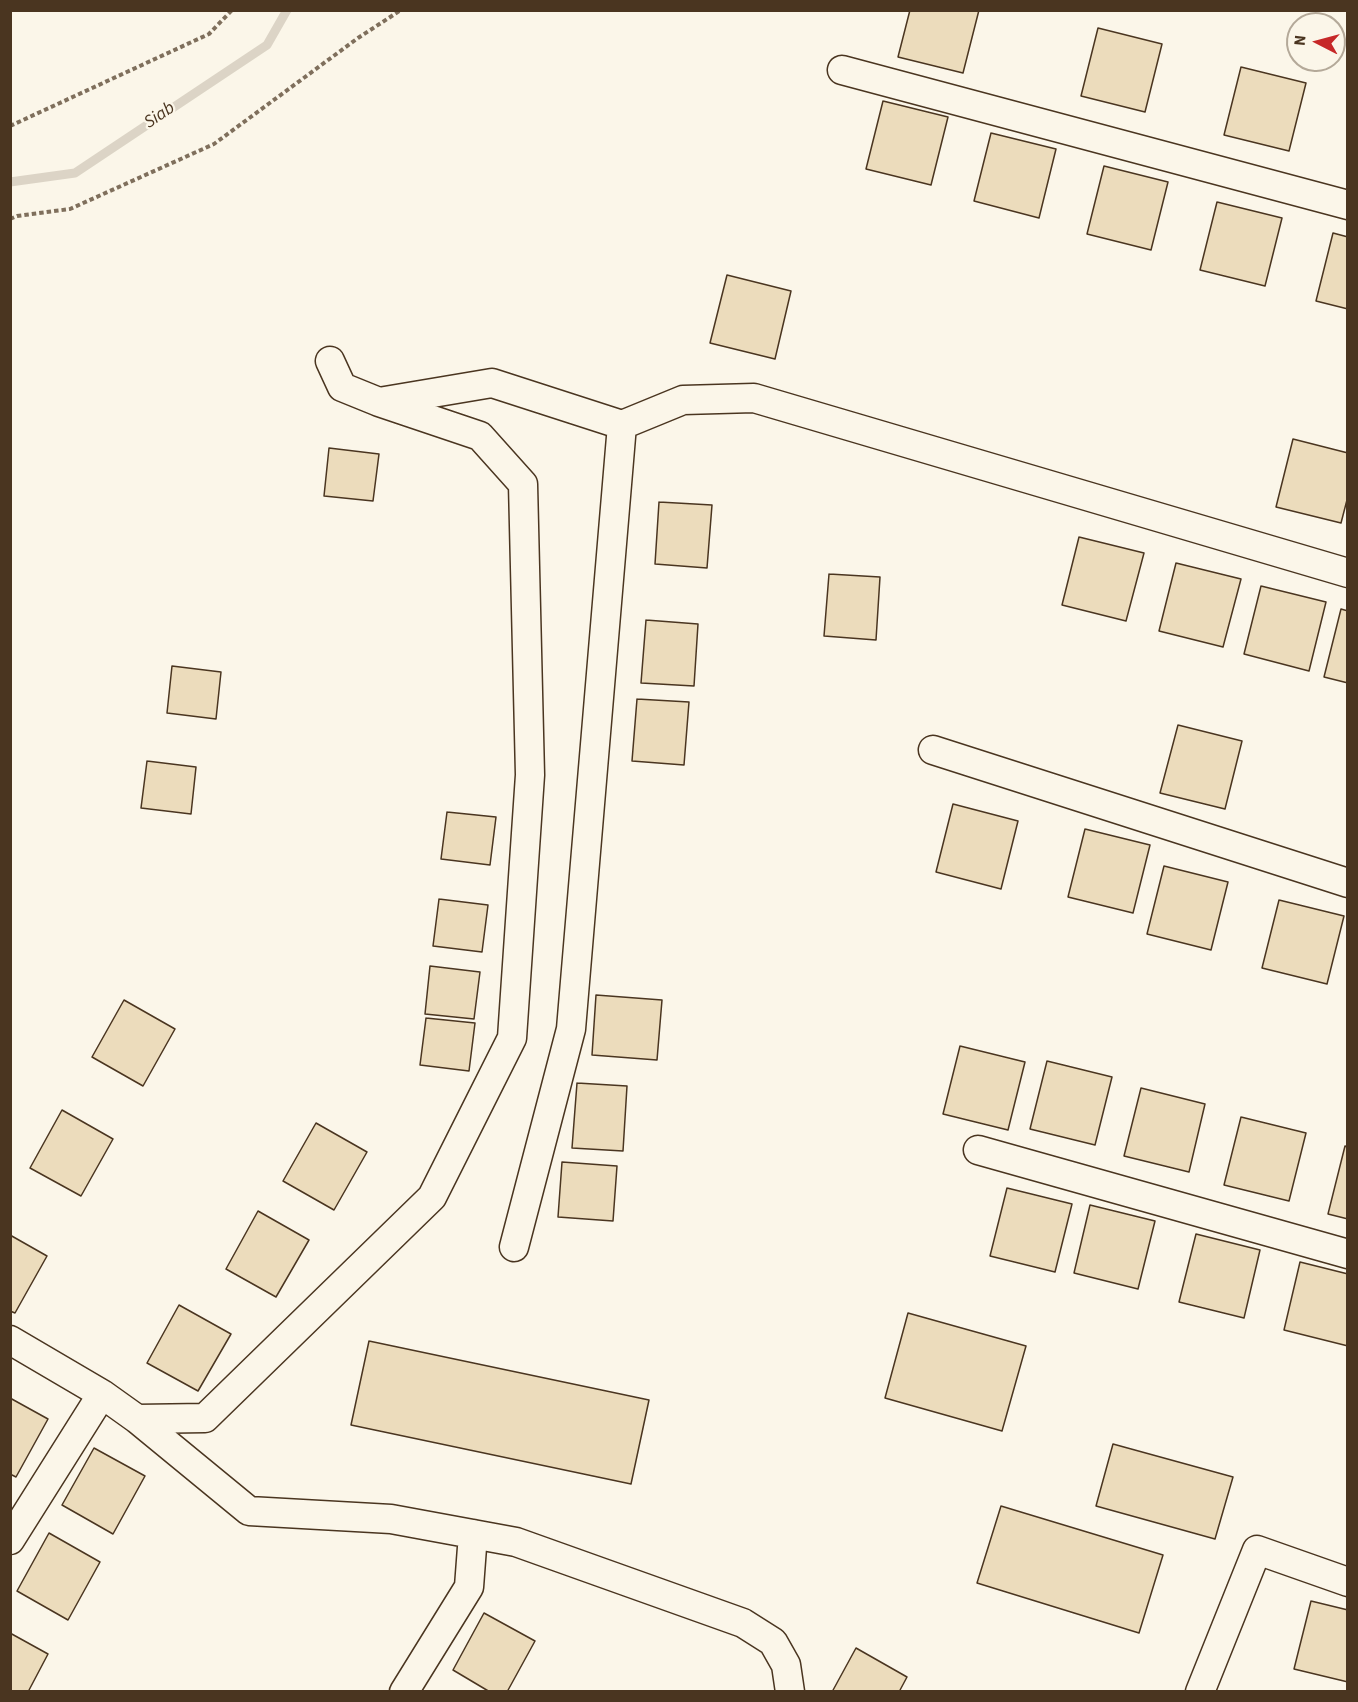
<!DOCTYPE html>
<html>
<head>
<meta charset="utf-8">
<style>
	body { margin:0 }
	#map { position:relative; width:1358px; height:1702px; overflow:hidden; background:#fbf6e9; font-family:"Source Sans 3",sans-serif }
	canvas { display:block }
	.frame { position:absolute; inset:0; border:12px solid #4a3520; pointer-events:none }
	.north { position:absolute; left:1286px; top:12px; width:60px; height:60px; box-sizing:border-box; background:#fbf6e9; border:2px solid #b4a999; border-radius:50%; rotate:276deg; font-size:16px; font-weight:700; line-height:24px; text-align:center; color:#4a3520 }
	.north::after { content:''; display:block; margin:auto; width:21px; height:27px; background:#c62828; clip-path:polygon(50% 0,100% 100%,50% 72%,0 100%) }
</style>
</head>
<body>
<div id="map">
<canvas width="1358" height="1702"></canvas>
<div class="frame"></div>
<div class="north">N</div>
</div>
<script>
const g = document.querySelector('canvas').getContext('2d');
g.lineJoin = 'round';
function toPath(rows) {
  const path = new Path2D();
  for (const r of rows) {
    path.moveTo(r[0], r[1]);
    for (let i = 2; i < r.length; i += 2) path.lineTo(r[i], r[i + 1]);
  }
  return path;
}
function stroke(path, color, width, dash) {
  g.strokeStyle = color;
  g.lineWidth = width;
  g.lineCap = dash ? 'butt' : 'round';
  g.setLineDash(dash || []);
  g.stroke(path);
}
function fillPath(path, color) {
  g.fillStyle = color;
  g.fill(path, 'evenodd');
}
function write(font, color, halo, rows, align = 'center') {
  g.font = font + ' "Source Sans 3",sans-serif';
  g.lineWidth = 4.5;
  g.setLineDash([]);
  g.textBaseline = 'middle';
  g.strokeStyle = halo;
  g.fillStyle = color;
  for (const [text, x, y, turn = 0] of rows) {
    g.save();
    g.translate(x, y);
    g.rotate((+turn || 0) * Math.PI / 180);
    g.textAlign = isNaN(turn) ? turn : align;
    if (halo) g.strokeText(text, 0, 0);
    g.fillText(text, 0, 0);
    g.restore();
  }
}
stroke(toPath([
	[10,182,75,173,267,45,287,10]
]), '#dcd4c6', 9);
const building = toPath([
	[910,10,979,10,963,73,898,57,910,10],
	[1098,28,1162,44,1145,112,1081,96,1098,28],
	[1241,67,1306,83,1289,151,1224,135,1241,67],
	[883,101,948,117,931,185,866,169,883,101],
	[991,133,1056,149,1039,218,974,201,991,133],
	[1104,166,1168,182,1151,250,1087,234,1104,166],
	[1217,202,1282,218,1265,286,1200,270,1217,202],
	[1333,233,1348,237,1348,309,1316,301,1333,233],
	[727,275,791,291,775,359,710,343,727,275],
	[1293,439,1348,453,1348,496,1341,523,1276,507,1293,439],
	[329,448,379,454,373,501,324,496,329,448],
	[659,502,712,505,707,568,655,564,659,502],
	[1079,537,1144,553,1126,621,1062,605,1079,537],
	[1176,563,1241,579,1223,647,1159,631,1176,563],
	[829,574,880,577,876,640,824,636,829,574],
	[1261,586,1326,602,1309,671,1244,654,1261,586],
	[1341,609,1348,611,1348,683,1324,677,1341,609],
	[646,620,698,624,694,686,641,683,646,620],
	[172,666,221,672,216,719,167,713,172,666],
	[637,699,689,702,684,765,632,761,637,699],
	[1178,725,1242,741,1225,809,1160,793,1178,725],
	[147,761,196,767,191,814,141,808,147,761],
	[953,804,1018,821,1001,889,936,872,953,804],
	[447,812,496,817,490,865,441,859,447,812],
	[1085,829,1150,845,1133,913,1068,897,1085,829],
	[1164,866,1228,882,1211,950,1147,934,1164,866],
	[439,899,488,905,482,952,433,946,439,899],
	[1279,900,1344,916,1327,984,1262,968,1279,900],
	[430,966,480,972,474,1019,425,1014,430,966],
	[596,995,662,1000,657,1060,592,1055,596,995],
	[124,1000,175,1029,143,1086,92,1057,124,1000],
	[426,1018,475,1023,469,1071,420,1065,426,1018],
	[960,1046,1025,1062,1008,1130,943,1114,960,1046],
	[1047,1061,1112,1077,1095,1145,1030,1129,1047,1061],
	[577,1083,627,1086,623,1151,572,1148,577,1083],
	[1141,1088,1205,1104,1189,1172,1124,1156,1141,1088],
	[62,1110,113,1139,81,1196,30,1168,62,1110],
	[1241,1117,1306,1133,1289,1201,1224,1185,1241,1117],
	[316,1123,367,1152,334,1210,283,1181,316,1123],
	[1345,1146,1348,1147,1348,1219,1328,1214,1345,1146],
	[562,1162,617,1166,613,1221,558,1217,562,1162],
	[1007,1188,1072,1204,1055,1272,990,1256,1007,1188],
	[1090,1205,1155,1221,1138,1289,1074,1273,1090,1205],
	[258,1211,309,1240,276,1297,226,1269,258,1211],
	[1196,1234,1260,1250,1244,1318,1179,1302,1196,1234],
	[10,1235,47,1256,15,1313,10,1311,10,1235],
	[1300,1262,1348,1274,1348,1346,1284,1330,1300,1262],
	[179,1305,231,1334,198,1391,147,1363,179,1305],
	[908,1313,1026,1346,1002,1431,885,1398,908,1313],
	[369,1341,649,1400,631,1484,351,1425,369,1341],
	[10,1398,48,1419,16,1477,10,1474,10,1398],
	[1113,1444,1233,1477,1215,1539,1096,1506,1113,1444],
	[94,1448,145,1476,113,1534,62,1505,94,1448],
	[1001,1506,1163,1555,1139,1633,977,1583,1001,1506],
	[49,1533,100,1562,68,1620,17,1591,49,1533],
	[1311,1601,1348,1610,1348,1682,1294,1669,1311,1601],
	[484,1613,535,1641,507,1692,490,1692,453,1670,484,1613],
	[10,1633,48,1654,28,1692,10,1692,10,1633],
	[856,1648,907,1677,899,1692,832,1692,856,1648]
]);
fillPath(building, '#ecdcbc');
stroke(building, '#4a3520', 1.5);
const minor = toPath([
	[842,70,1348,205],
	[330,361,342,387,379,402],
	[933,750,1348,883],
	[978,1150,1348,1254],
	[514,1247,571,1029,622,425],
	[10,1340,102,1394],
	[137,1419,249,1511,391,1519,516,1542,743,1623,773,1642,786,1665,790,1692],
	[10,1540,102,1394,137,1419,205,1418,432,1197,512,1038,530,775,523,484,480,436,379,402,492,383,622,425,683,400,754,398,1348,573],
	[404,1692,469,1587,473,1534],
	[1200,1692,1257,1550,1348,1582]
]);
stroke(minor, '#4a3520', 31);
stroke(toPath([
	[10,126,209,34,232,10],
	[10,219,17,216,70,209,214,144,358,38,401,10]
]), '#7f6f5c', 4, [4.5, 3]);
stroke(minor, '#fbf6e9', 28);
write('italic 18px', '#4a3520', '#fbf6e9', [
	["Siab",160,116,-34]
]);
</script>
</body>
</html>
